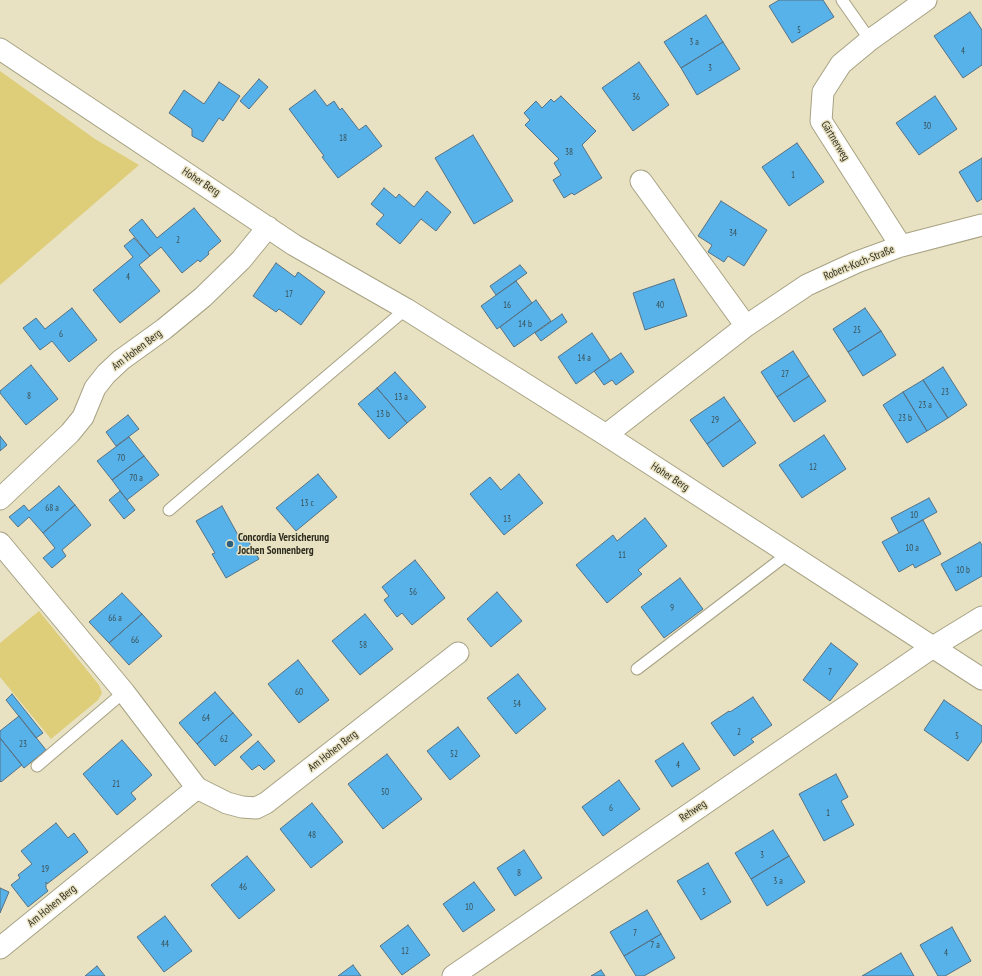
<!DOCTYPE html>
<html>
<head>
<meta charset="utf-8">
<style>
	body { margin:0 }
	canvas { display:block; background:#e8e2c2 }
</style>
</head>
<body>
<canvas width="982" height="976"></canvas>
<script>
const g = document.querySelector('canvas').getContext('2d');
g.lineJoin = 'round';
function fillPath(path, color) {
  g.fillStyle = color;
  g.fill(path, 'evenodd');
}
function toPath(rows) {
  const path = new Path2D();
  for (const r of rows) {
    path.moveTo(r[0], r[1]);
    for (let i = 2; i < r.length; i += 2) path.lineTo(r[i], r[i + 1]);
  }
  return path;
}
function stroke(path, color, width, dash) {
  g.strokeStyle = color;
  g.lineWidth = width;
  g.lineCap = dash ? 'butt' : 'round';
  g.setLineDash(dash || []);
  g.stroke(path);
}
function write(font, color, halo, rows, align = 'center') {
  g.font = font + ' "PT Sans Narrow",sans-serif';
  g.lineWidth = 3;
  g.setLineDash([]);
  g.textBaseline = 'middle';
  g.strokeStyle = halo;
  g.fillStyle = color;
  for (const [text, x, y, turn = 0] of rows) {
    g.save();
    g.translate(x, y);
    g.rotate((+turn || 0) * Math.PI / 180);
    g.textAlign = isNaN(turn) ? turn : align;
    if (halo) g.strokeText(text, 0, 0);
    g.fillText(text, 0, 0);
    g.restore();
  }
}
fillPath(toPath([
	[0,71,95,139,139,165,0,285],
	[39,611,99,685,102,693,98,700,51,739,0,677,0,643]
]), '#decd79');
const building = toPath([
	[779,0,823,0,834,17,792,43,769,6,779,0],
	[970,12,982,30,982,65,963,78,934,36,970,12],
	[706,15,723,42,681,68,664,42,706,15],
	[723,42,740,69,697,95,681,68,723,42],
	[639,62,669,105,633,131,602,88,639,62],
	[259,79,268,87,249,109,240,101,259,79],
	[219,82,240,96,223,121,219,118,203,142,192,136,192,129,169,113,184,90,204,104,219,82],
	[315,90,327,106,334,101,340,110,342,108,359,130,366,125,382,146,338,178,322,157,324,156,289,109,315,90],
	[561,96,596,131,582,145,602,178,574,195,572,193,564,198,553,180,561,175,554,163,559,159,525,125,530,120,524,113,536,101,542,108,551,99,554,102,561,96],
	[935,96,957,129,919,155,896,123,935,96],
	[473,135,513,201,474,224,435,158,473,135],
	[797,143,824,182,789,206,762,167,797,143],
	[982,158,982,199,977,202,959,172,982,158],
	[384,188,396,198,399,194,414,207,427,191,451,212,436,231,421,219,400,244,376,224,384,215,371,204,384,188],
	[721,201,767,230,744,266,728,256,724,262,708,252,712,245,698,236,721,201],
	[194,208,221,241,208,252,209,254,200,262,198,260,182,273,161,247,150,256,129,230,142,219,157,238,194,208],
	[134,238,150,256,139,265,160,291,120,323,93,290,133,257,124,246,134,238],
	[276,263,295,277,298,272,325,292,301,325,279,309,276,312,253,296,276,263],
	[520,265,527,273,496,295,490,286,520,265],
	[674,279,687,316,645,330,633,293,674,279],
	[516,281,532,303,497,329,481,306,516,281],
	[536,300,551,321,514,347,500,327,536,300],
	[72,308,97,340,69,362,52,341,40,350,23,328,36,318,45,329,72,308],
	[865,308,881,331,848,352,833,329,865,308],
	[562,314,567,322,541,341,535,333,562,314],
	[881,331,896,355,863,376,848,352,881,331],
	[592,333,610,360,576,384,558,357,592,333],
	[793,351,809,376,777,397,761,372,793,351],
	[621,353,634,372,616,385,612,380,604,385,594,371,621,353],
	[31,365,58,399,26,425,0,393,0,391,31,365],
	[943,367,967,405,948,418,923,380,943,367],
	[395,372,426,407,407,423,377,388,395,372],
	[809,376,826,401,794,422,777,397,809,376],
	[923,380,948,418,927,431,903,392,923,380],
	[377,388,407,423,389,439,358,404,377,388],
	[903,392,927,431,907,443,883,405,903,392],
	[724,397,740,420,707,444,690,420,724,397],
	[128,415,139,429,116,446,106,432,128,415],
	[740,420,756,443,723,467,707,444,740,420],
	[824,435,846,469,802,498,779,465,824,435],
	[0,436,7,445,0,451,0,436],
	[129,437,144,456,112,480,97,461,129,437],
	[144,456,159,475,127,500,112,480,144,456],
	[318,474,337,497,296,531,276,508,318,474],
	[519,474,543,503,504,535,470,494,490,477,501,490,519,474],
	[59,486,75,505,43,533,29,517,18,527,9,517,24,505,29,511,59,486],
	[120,491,135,510,124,519,109,500,120,491],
	[929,498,937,512,899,533,891,518,929,498],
	[75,505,91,525,62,550,66,556,52,568,43,558,55,548,43,533,75,505],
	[222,506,238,535,243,532,259,559,226,578,212,554,215,553,196,521,222,506],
	[645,518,667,546,638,570,642,574,607,603,576,565,613,535,617,541,645,518],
	[923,520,941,554,915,568,913,564,899,572,882,542,923,520],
	[980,542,982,545,982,576,956,591,941,564,980,542],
	[415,560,445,598,412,625,402,613,397,617,384,600,389,596,382,587,415,560],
	[680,578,703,609,664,638,641,607,680,578],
	[497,592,522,621,491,647,467,619,497,592],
	[122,593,142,614,109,643,89,622,122,593],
	[142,614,162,636,129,665,109,643,142,614],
	[365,614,393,649,360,675,332,641,365,614],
	[831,643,858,664,830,701,803,680,831,643],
	[298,660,329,700,299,723,268,684,298,660],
	[518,674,546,709,516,734,487,698,518,674],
	[215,692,233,713,197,744,179,723,215,692],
	[12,694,43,733,36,738,6,700,12,694],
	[753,697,772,725,751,739,754,742,734,756,711,723,729,711,730,712,753,697],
	[944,700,982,726,982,741,968,761,924,730,944,700],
	[233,713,252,735,215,766,197,744,233,713],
	[19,716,46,750,24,768,0,738,0,731,19,716],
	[458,727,480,756,450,780,427,751,458,727],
	[0,738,22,765,1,782,0,781,0,738],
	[122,740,152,775,131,793,136,799,117,815,83,774,122,740],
	[258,741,275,761,264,770,259,765,252,770,240,757,258,741],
	[683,743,700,769,672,787,655,761,683,743],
	[387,754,422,799,383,829,348,784,387,754],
	[836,774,848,797,841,801,854,825,824,841,799,794,836,774],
	[619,780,640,809,603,836,582,807,619,780],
	[312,803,343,842,311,868,280,829,312,803],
	[56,823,68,838,74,833,88,852,47,884,46,882,46,888,48,891,28,907,11,885,20,878,18,875,32,864,21,851,56,823],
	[773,830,789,856,751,879,735,853,773,830],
	[524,850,542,878,515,896,497,868,524,850],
	[247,856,275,890,239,919,211,885,247,856],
	[789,856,805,882,767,906,751,879,789,856],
	[708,863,731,902,701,920,677,881,708,863],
	[474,882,495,910,463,932,443,904,474,882],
	[0,888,9,892,0,913,0,888],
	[647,910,661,934,624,956,610,932,647,910],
	[165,916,192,951,164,972,137,937,165,916],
	[408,925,430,955,402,975,380,946,408,925],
	[952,927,971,961,945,976,938,976,920,945,952,927],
	[661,934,675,958,644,976,636,976,624,956,661,934],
	[901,953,914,976,862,976,901,953],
	[353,965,361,976,338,976,353,965],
	[97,966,105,976,85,976,97,966],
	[601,970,605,976,591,976,601,970]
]);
fillPath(building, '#57b2e9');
stroke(building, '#567183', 1);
const lane = toPath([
	[842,0,870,40],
	[169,510,406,309],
	[637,669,789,553],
	[37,766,124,692]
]);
const street = toPath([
	[0,49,294,245,406,309,606,435,982,679],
	[641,181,746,326],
	[901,246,821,121,823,92,841,64,870,40,926,0],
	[606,435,746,326,807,285,857,262,901,246,982,225],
	[0,499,70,433,83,417,95,388,106,374,121,360,164,329,203,297,241,260,268,227],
	[0,543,124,692,197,788],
	[0,948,197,788,227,803,242,807,256,808,266,803,458,653],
	[453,976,933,647,982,617]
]);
stroke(lane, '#a7a284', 13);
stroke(street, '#a7a284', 23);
stroke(lane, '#fff', 11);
stroke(street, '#fff', 21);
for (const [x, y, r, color] of [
	[230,544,4,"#2d5e7c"]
]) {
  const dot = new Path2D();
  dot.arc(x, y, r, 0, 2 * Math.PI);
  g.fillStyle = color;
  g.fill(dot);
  stroke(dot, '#e8e2c2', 1.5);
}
write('9px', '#3a4f53', null, [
	["5",799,30],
	["3 a",694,42],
	["4",963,51],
	["3",710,68],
	["36",636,97],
	["30",927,126],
	["18",343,138],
	["38",569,152],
	["1",793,175],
	["34",733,233],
	["2",178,240],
	["4",128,277],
	["17",289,294],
	["16",507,305],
	["40",660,305],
	["14 b",525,324],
	["25",857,330],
	["6",61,334],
	["14 a",584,358],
	["27",785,374],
	["23",945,392],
	["8",29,396],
	["13 a",401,397],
	["23 a",925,405],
	["13 b",383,414],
	["23 b",905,418],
	["29",715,420],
	["70",121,458],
	["12",813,467],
	["70 a",136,478],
	["13 c",307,503],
	["68 a",52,508],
	["10",914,515],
	["13",507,519],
	["10 a",912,548],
	["11",622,555],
	["10 b",963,570],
	["56",413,592],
	["9",672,608],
	["66 a",115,618],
	["66",135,640],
	["58",363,645],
	["7",830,672],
	["60",299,692],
	["54",517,704],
	["64",206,718],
	["2",739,732],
	["5",957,736],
	["62",224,739],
	["23",23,744],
	["52",454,754],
	["4",678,765],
	["21",116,784],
	["50",385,792],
	["6",611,808],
	["1",828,813],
	["48",312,835],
	["3",762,855],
	["19",45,869],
	["8",519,873],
	["3 a",778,881],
	["46",243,887],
	["5",704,892],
	["10",469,907],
	["7",635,933],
	["44",165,944],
	["7 a",655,945],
	["12",405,951],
	["4",946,953]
]);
write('11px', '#302e21', '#e8e2c2', [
	["Gärtnerweg",835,141,59],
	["Hoher Berg",201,182,33],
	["Robert-Koch-Straße",859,263,-22],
	["Am Hohen Berg",137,350,-37],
	["Hoher Berg",670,477,33],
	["Am Hohen Berg",333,751,-38],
	["Rehweg",693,811,-34],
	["Am Hohen Berg",52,906,-39]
]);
write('bold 11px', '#302e21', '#e8e2c2', [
	["Concordia Versicherung",238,538],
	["Jochen Sonnenberg",238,551]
], 'left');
</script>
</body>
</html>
